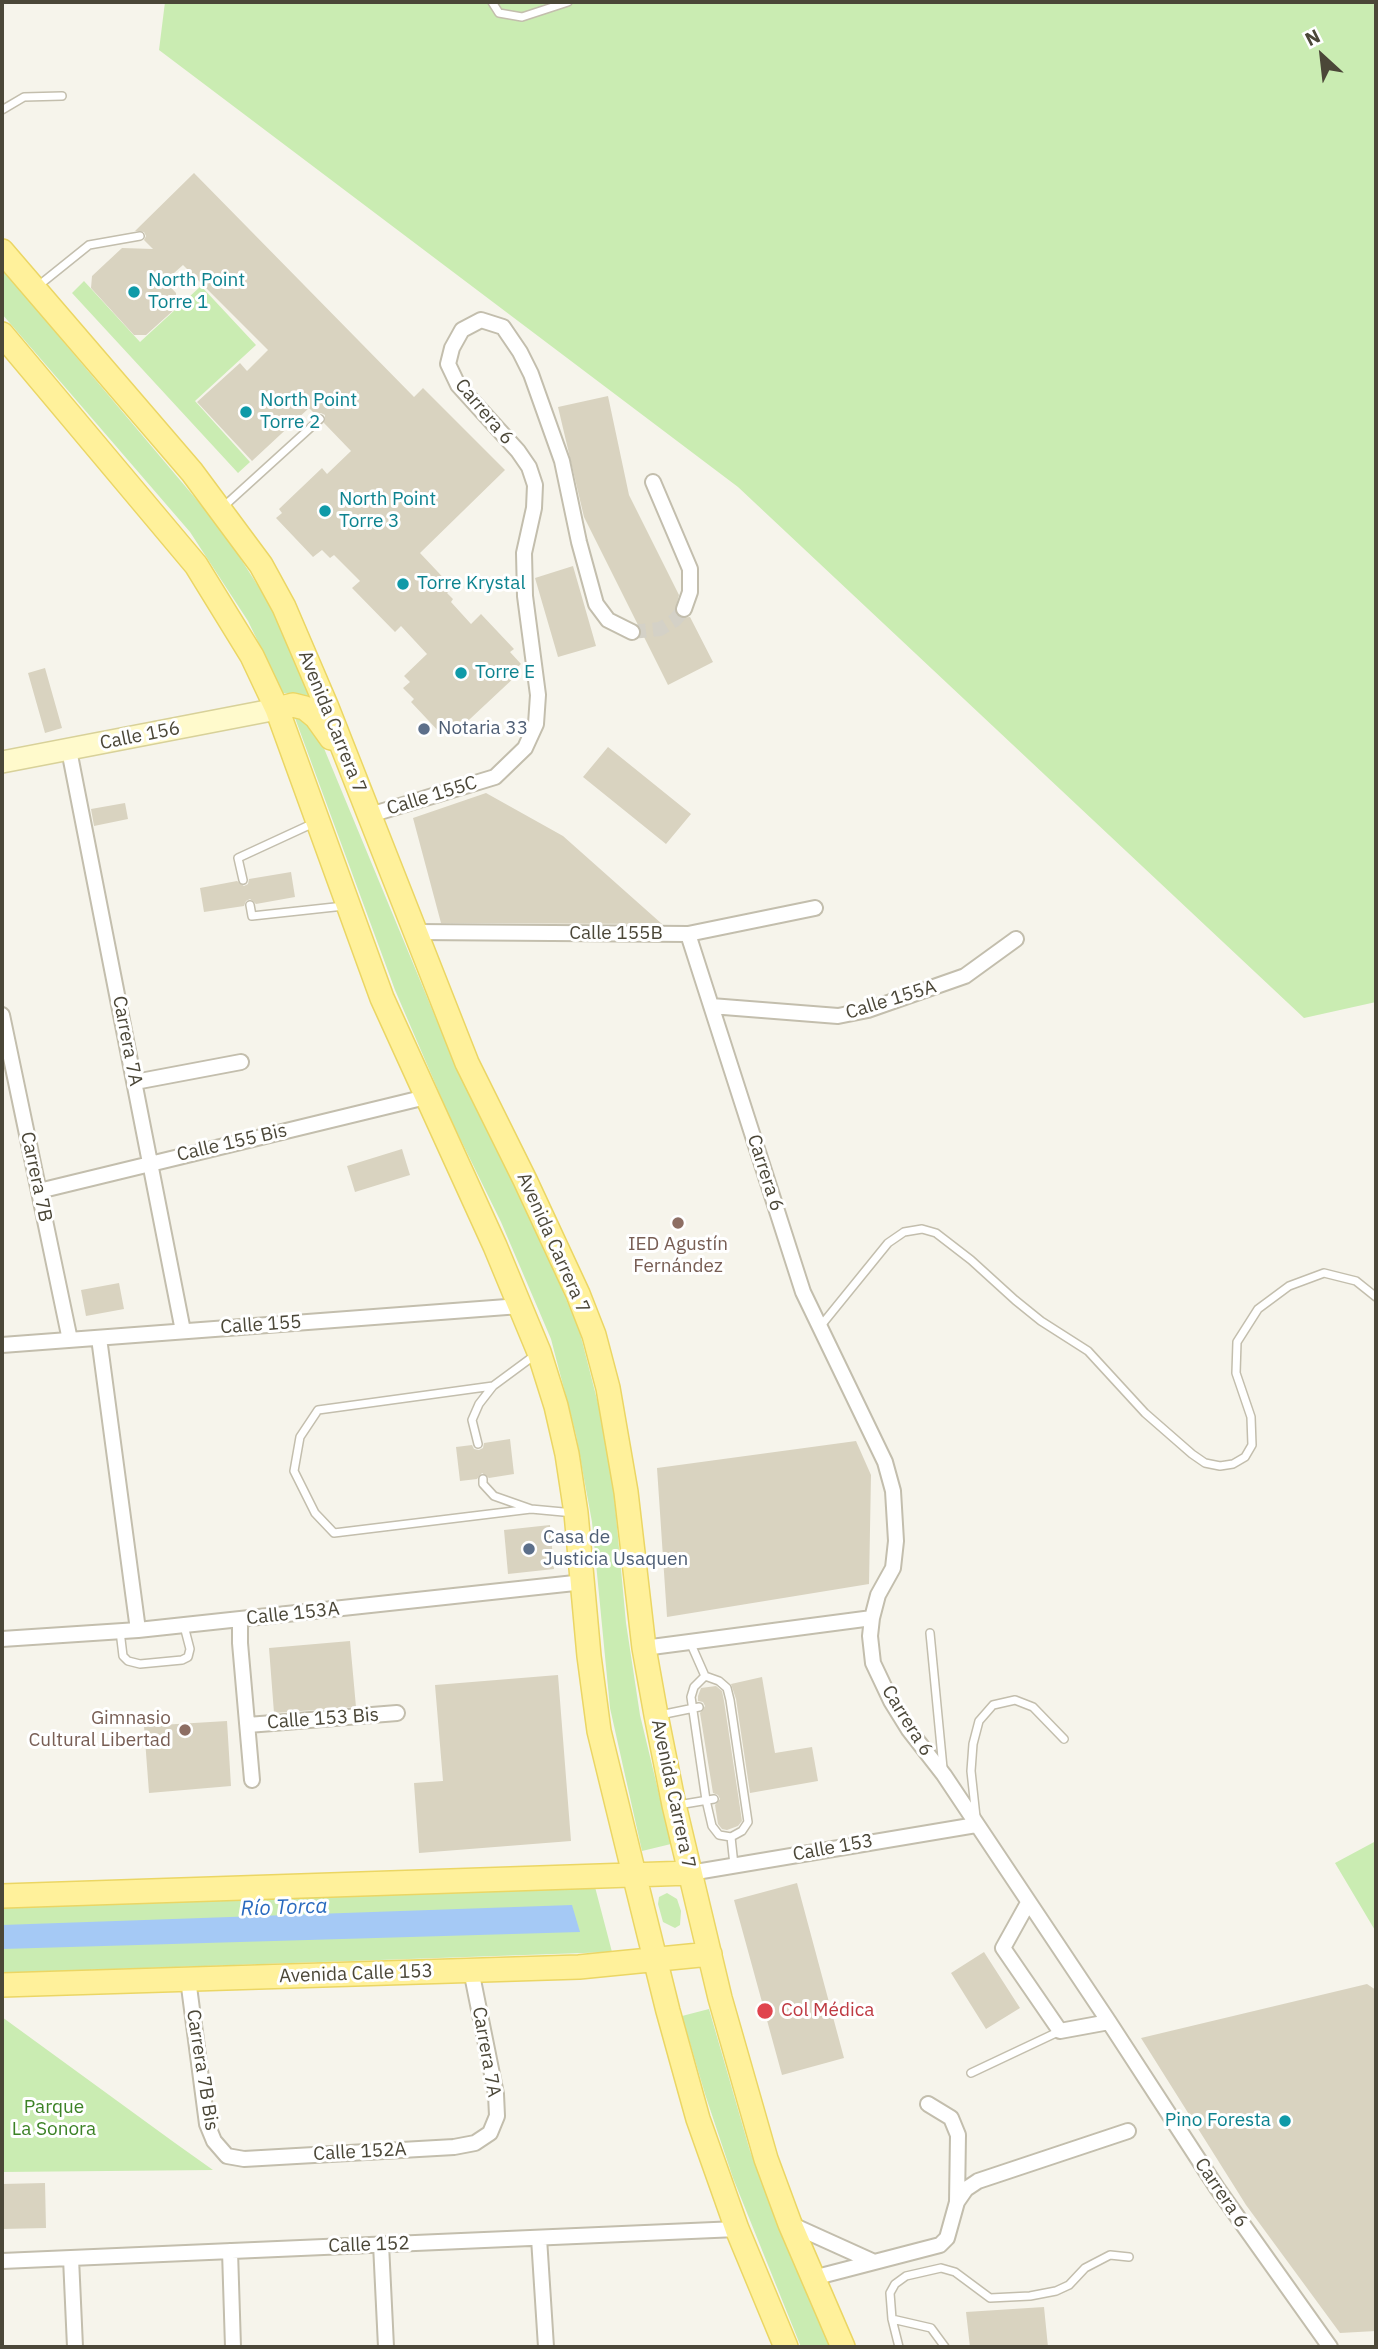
<!DOCTYPE html>
<html>
<head>
<meta charset="utf-8">
<style>
	body { margin:0 }
	#map { position:relative; width:1378px; height:2349px; overflow:hidden; background:#f6f4eb; font-family:"IBM Plex Sans",sans-serif }
	canvas { display:block }
	.frame { position:absolute; inset:0; border:4px solid #4b4738; pointer-events:none }
	.north { position:absolute; left:1287px; top:21px; width:70px; height:70px; -webkit-text-stroke:5px #fff; paint-order:stroke; rotate:333deg; font-size:19px; font-weight:700; line-height:28px; text-align:center; color:#4b4738 }
	.north::after { content:''; display:block; margin:auto; width:24px; height:32px; background:#4b4738; clip-path:polygon(50% 0,100% 100%,50% 72%,0 100%) }
</style>
</head>
<body>
<div id="map">
<canvas width="1378" height="2349"></canvas>
<div class="frame"></div>
<div class="north">N</div>
</div>
<script>
const g = document.querySelector('canvas').getContext('2d');
g.lineJoin = 'round';
function fillPath(path, color) {
  g.fillStyle = color;
  g.fill(path, 'evenodd');
}
function toPath(rows) {
  const path = new Path2D();
  for (const r of rows) {
    path.moveTo(r[0], r[1]);
    for (let i = 2; i < r.length; i += 2) path.lineTo(r[i], r[i + 1]);
  }
  return path;
}
function stroke(path, color, width, dash) {
  g.strokeStyle = color;
  g.lineWidth = width;
  g.lineCap = dash ? 'butt' : 'round';
  g.setLineDash(dash || []);
  g.stroke(path);
}
function write(font, color, halo, rows, align = 'center') {
  g.font = font + ' "IBM Plex Sans",sans-serif';
  g.lineWidth = 6;
  g.setLineDash([]);
  g.textBaseline = 'middle';
  g.strokeStyle = halo;
  g.fillStyle = color;
  for (const [text, x, y, turn = 0] of rows) {
    g.save();
    g.translate(x, y);
    g.rotate((+turn || 0) * Math.PI / 180);
    g.textAlign = isNaN(turn) ? turn : align;
    if (halo) g.strokeText(text, 0, 0);
    g.fillText(text, 0, 0);
    g.restore();
  }
}
fillPath(toPath([
	[165,2,1376,2,1376,1002,1304,1018,738,487,159,50],
	[2,269,223,531,267,600,315,700,299,694,283,693,248,621,190,532,2,314],
	[84,281,140,342,201,286,256,345,195,401,250,462,238,473,72,293],
	[295,718,307,718,316,729,439,1026,547,1255,579,1329,603,1423,614,1494,626,1623,640,1715,671,1844,642,1851,610,1708,592,1522,576,1435,551,1339,501,1222,450,1118,395,990],
	[1376,1841,1376,1932,1335,1863],
	[595,1887,612,1952,2,1973,2,1904],
	[667,1893,677,1899,681,1911,680,1925,675,1928,663,1922,658,1904,659,1897],
	[709,2009,750,2151,831,2347,801,2347,733,2178,705,2094,682,2016],
	[2,2017,175,2143,213,2170,2,2172]
]), '#caecb2');
fillPath(toPath([
	[572,1905,580,1932,2,1949,2,1925]
]), '#a5c9f5');
fillPath(toPath([
	[194,173,414,397,423,388,505,470,420,553,453,588,447,593,453,599,451,602,471,624,481,614,514,649,510,652,521,664,513,671,517,675,455,733,451,728,443,736,411,702,414,699,403,688,410,682,404,676,427,654,401,626,395,632,352,588,360,581,334,555,330,558,322,550,313,557,276,518,282,513,279,509,322,468,327,474,351,451,324,423,325,415,321,413,316,415,309,408,252,461,197,402,240,363,247,371,268,350,183,265,165,281,176,293,176,308,146,335,134,335,91,288,92,276,122,248,153,249,144,240,146,236,144,232,135,231],
	[608,396,629,495,679,595,675,611,681,618,690,617,713,662,668,685,584,517,558,407],
	[573,566,596,646,558,657,535,578],
	[45,668,62,728,45,733,28,673],
	[608,747,691,814,666,844,583,777],
	[486,793,563,836,662,924,441,923,413,818],
	[125,803,128,819,94,826,91,809],
	[291,872,295,897,256,904,250,899,246,901,244,906,204,912,200,888,237,881,244,886,248,884,249,879],
	[402,1149,410,1175,355,1192,347,1166],
	[119,1283,124,1309,86,1316,81,1290],
	[510,1439,514,1474,489,1478,482,1473,477,1479,460,1481,456,1447,472,1445,474,1449,479,1450,483,1448,484,1443],
	[856,1441,871,1475,869,1584,667,1617,657,1468],
	[550,1525,554,1569,508,1574,504,1530],
	[350,1641,356,1707,274,1713,269,1648],
	[558,1675,571,1841,419,1853,414,1783,443,1781,435,1685],
	[762,1677,775,1753,812,1747,818,1781,750,1793,736,1699,731,1684],
	[716,1686,722,1691,724,1701,742,1821,738,1826,727,1830,722,1829,718,1824,715,1805,720,1799,718,1795,713,1793,700,1713,705,1706,703,1702,698,1701,698,1696,701,1688],
	[227,1721,231,1786,149,1793,144,1726],
	[797,1883,844,2058,782,2075,734,1900],
	[984,1952,1020,2008,986,2029,951,1973],
	[1367,1984,1376,1990,1376,2331,1340,2333,1246,2205,1141,2038],
	[45,2183,46,2228,2,2229,2,2184],
	[1044,2307,1048,2347,970,2347,966,2312]
]), '#d9d3c0');
stroke(toPath([
	[632,632,660,629,675,620,684,609]
]), '#d4d1c7', 14, [14, 7]);
const lane = toPath([
	[492,2,499,13,522,17,568,2],
	[2,110,24,97,62,96],
	[38,286,89,245,140,236],
	[222,508,320,419],
	[243,880,238,858,316,822],
	[250,905,252,916,344,906],
	[819,1328,888,1243,904,1232,922,1229,936,1233,971,1260,1015,1300,1041,1321,1088,1351,1145,1413,1192,1454,1205,1463,1220,1466,1233,1464,1245,1457,1252,1445,1251,1417,1236,1373,1237,1342,1258,1309,1289,1286,1324,1273,1356,1281,1376,1297],
	[493,1386,318,1410,300,1437,294,1471,315,1513,334,1533,531,1509],
	[478,1444,472,1420,479,1404,493,1386,535,1355],
	[483,1479,483,1484,494,1496,531,1509,574,1513],
	[120,1631,123,1656,128,1661,140,1664,182,1660,188,1657,190,1649,184,1626],
	[930,1633,943,1768],
	[690,1642,705,1676,719,1681,727,1688,730,1700,748,1822,742,1831,731,1837,719,1835,712,1826,706,1800,691,1697,694,1687,705,1676],
	[660,1715,699,1707],
	[678,1805,714,1799],
	[976,1817,971,1771,973,1744,979,1721,993,1705,1015,1700,1033,1707,1064,1739],
	[731,1837,734,1865],
	[971,2073,1060,2031],
	[892,2319,931,2328,945,2347],
	[899,2347,892,2319,890,2293,895,2284,906,2276,941,2268,955,2272,990,2298,1030,2296,1056,2291,1069,2285,1085,2268,1110,2255,1129,2257]
]);
const street = toPath([
	[653,482,690,569,690,592,684,609],
	[69,750,183,1331],
	[370,815,495,777,525,748,536,724,538,695,525,596,524,553,534,508,535,485,529,467,518,451,458,385,448,364,452,348,462,330,481,320,503,327,520,352,531,374,562,461,579,542,596,604,608,620,632,632],
	[416,932,688,934,815,908],
	[688,934,803,1292,885,1462,893,1491,896,1541,893,1568,878,1595,872,1618,870,1636,873,1663,891,1701,909,1730,944,1775,1109,2022,1217,2188,1330,2347],
	[711,1006,838,1016,868,1010,965,976,1016,939],
	[2,1015,70,1340],
	[135,1082,241,1062],
	[39,1191,426,1097],
	[99,1338,138,1630],
	[2,1345,520,1306],
	[240,1620,240,1643,252,1780],
	[2,1639,138,1630,584,1582],
	[644,1648,872,1618],
	[248,1725,397,1713],
	[690,1873,976,1825],
	[1028,1903,1003,1948,1060,2031,1109,2022],
	[188,1979,207,2124,214,2141,227,2156,244,2159,454,2147,475,2143,490,2133,497,2116,496,2094,471,1970],
	[928,2104,951,2118,958,2135,957,2202],
	[790,2224,874,2262],
	[539,2238,546,2347],
	[381,2244,386,2347],
	[230,2251,233,2347],
	[71,2258,75,2347],
	[2,2261,737,2229],
	[813,2278,940,2245,947,2238,957,2202,966,2189,978,2181,1128,2131]
]);
const secondary = toPath([
	[2,762,277,709]
]);
const primary = toPath([
	[2,251,192,472,261,565,284,607,326,705,467,1063,525,1180,578,1294,594,1335,608,1388,626,1492,644,1648,656,1715,674,1805,720,1998,766,2159,790,2224,843,2347],
	[2,334,196,565,252,656,277,709,382,998,495,1246,539,1352,556,1406,567,1454,576,1513,589,1656,599,1731,634,1874,668,2011,698,2119,737,2229,786,2347],
	[277,709,293,705,305,708,316,717,331,738],
	[2,1896,690,1873],
	[2,1985,579,1967,710,1954]
]);
stroke(lane, '#c3bead', 10);
stroke(street, '#c3bead', 18);
stroke(secondary, '#d8d199', 24);
stroke(primary, '#ebd664', 26);
stroke(lane, '#fff', 7);
stroke(street, '#fff', 14);
stroke(secondary, '#fffacc', 21);
stroke(primary, '#fff19b', 23);
for (const [x, y, r, color] of [
	[134,292,7,"#0f9aa8"],
	[246,412,7,"#0f9aa8"],
	[325,511,7,"#0f9aa8"],
	[403,584,7,"#0f9aa8"],
	[461,673,7,"#0f9aa8"],
	[424,729,7,"#5c6f8a"],
	[678,1223,7,"#8d6e63"],
	[529,1549,7,"#5c6f8a"],
	[185,1730,7,"#8d6e63"],
	[765,2011,9,"#e0444e"],
	[1285,2121,7,"#0f9aa8"]
]) {
  const dot = new Path2D();
  dot.arc(x, y, r, 0, 2 * Math.PI);
  g.fillStyle = color;
  g.fill(dot);
  stroke(dot, '#fff', 2.5);
}
write('19px', '#0d838f', '#fff', [
	["North Point",148,281],
	["Torre 1",148,303],
	["North Point",260,401],
	["Torre 2",260,423],
	["North Point",339,500],
	["Torre 3",339,522],
	["Torre Krystal",417,584],
	["Torre E",475,673],
	["Pino Foresta",1271,2121,"right"]
], 'left');
write('19px', '#4b4738', '#fff', [
	["Carrera 6",484,412,50],
	["Avenida Carrera 7",332,722,68],
	["Calle 156",140,736,-11],
	["Calle 155C",432,796,-17],
	["Calle 155B",616,934],
	["Calle 155A",891,1000,-17],
	["Carrera 7A",127,1041,79],
	["Calle 155 Bis",232,1143,-13],
	["Carrera 6",765,1173,72],
	["Carrera 7B",36,1177,78],
	["Avenida Carrera 7",553,1243,66],
	["Calle 155",261,1325,-4],
	["Calle 153A",293,1614,-6],
	["Calle 153 Bis",323,1719,-4],
	["Carrera 6",907,1721,58],
	["Avenida Carrera 7",673,1794,78],
	["Calle 153",833,1848,-10],
	["Avenida Calle 153",356,1974,-2],
	["Carrera 7A",486,2052,80],
	["Carrera 7B Bis",202,2070,81],
	["Calle 152A",360,2152,-3],
	["Carrera 6",1221,2193,56],
	["Calle 152",369,2245,-2]
]);
write('19px', '#4e5e75', '#fff', [
	["Notaria 33",438,729],
	["Casa de",543,1538],
	["Justicia Usaquen",543,1560]
], 'left');
write('19px', '#785e54', '#fff', [
	["IED Agustín",678,1245],
	["Fernández",678,1267],
	["Gimnasio",171,1719,"right"],
	["Cultural Libertad",171,1741,"right"]
]);
write('19px', '#be3a42', '#fff', [
	["Col Médica",781,2011]
], 'left');
write('19px', '#3c8226', '#fff', [
	["Parque",54,2108],
	["La Sonora",54,2130]
]);
write('italic 21px', '#296abf', '#fff', [
	["Río Torca",284,1908,-2]
]);
</script>
</body>
</html>
